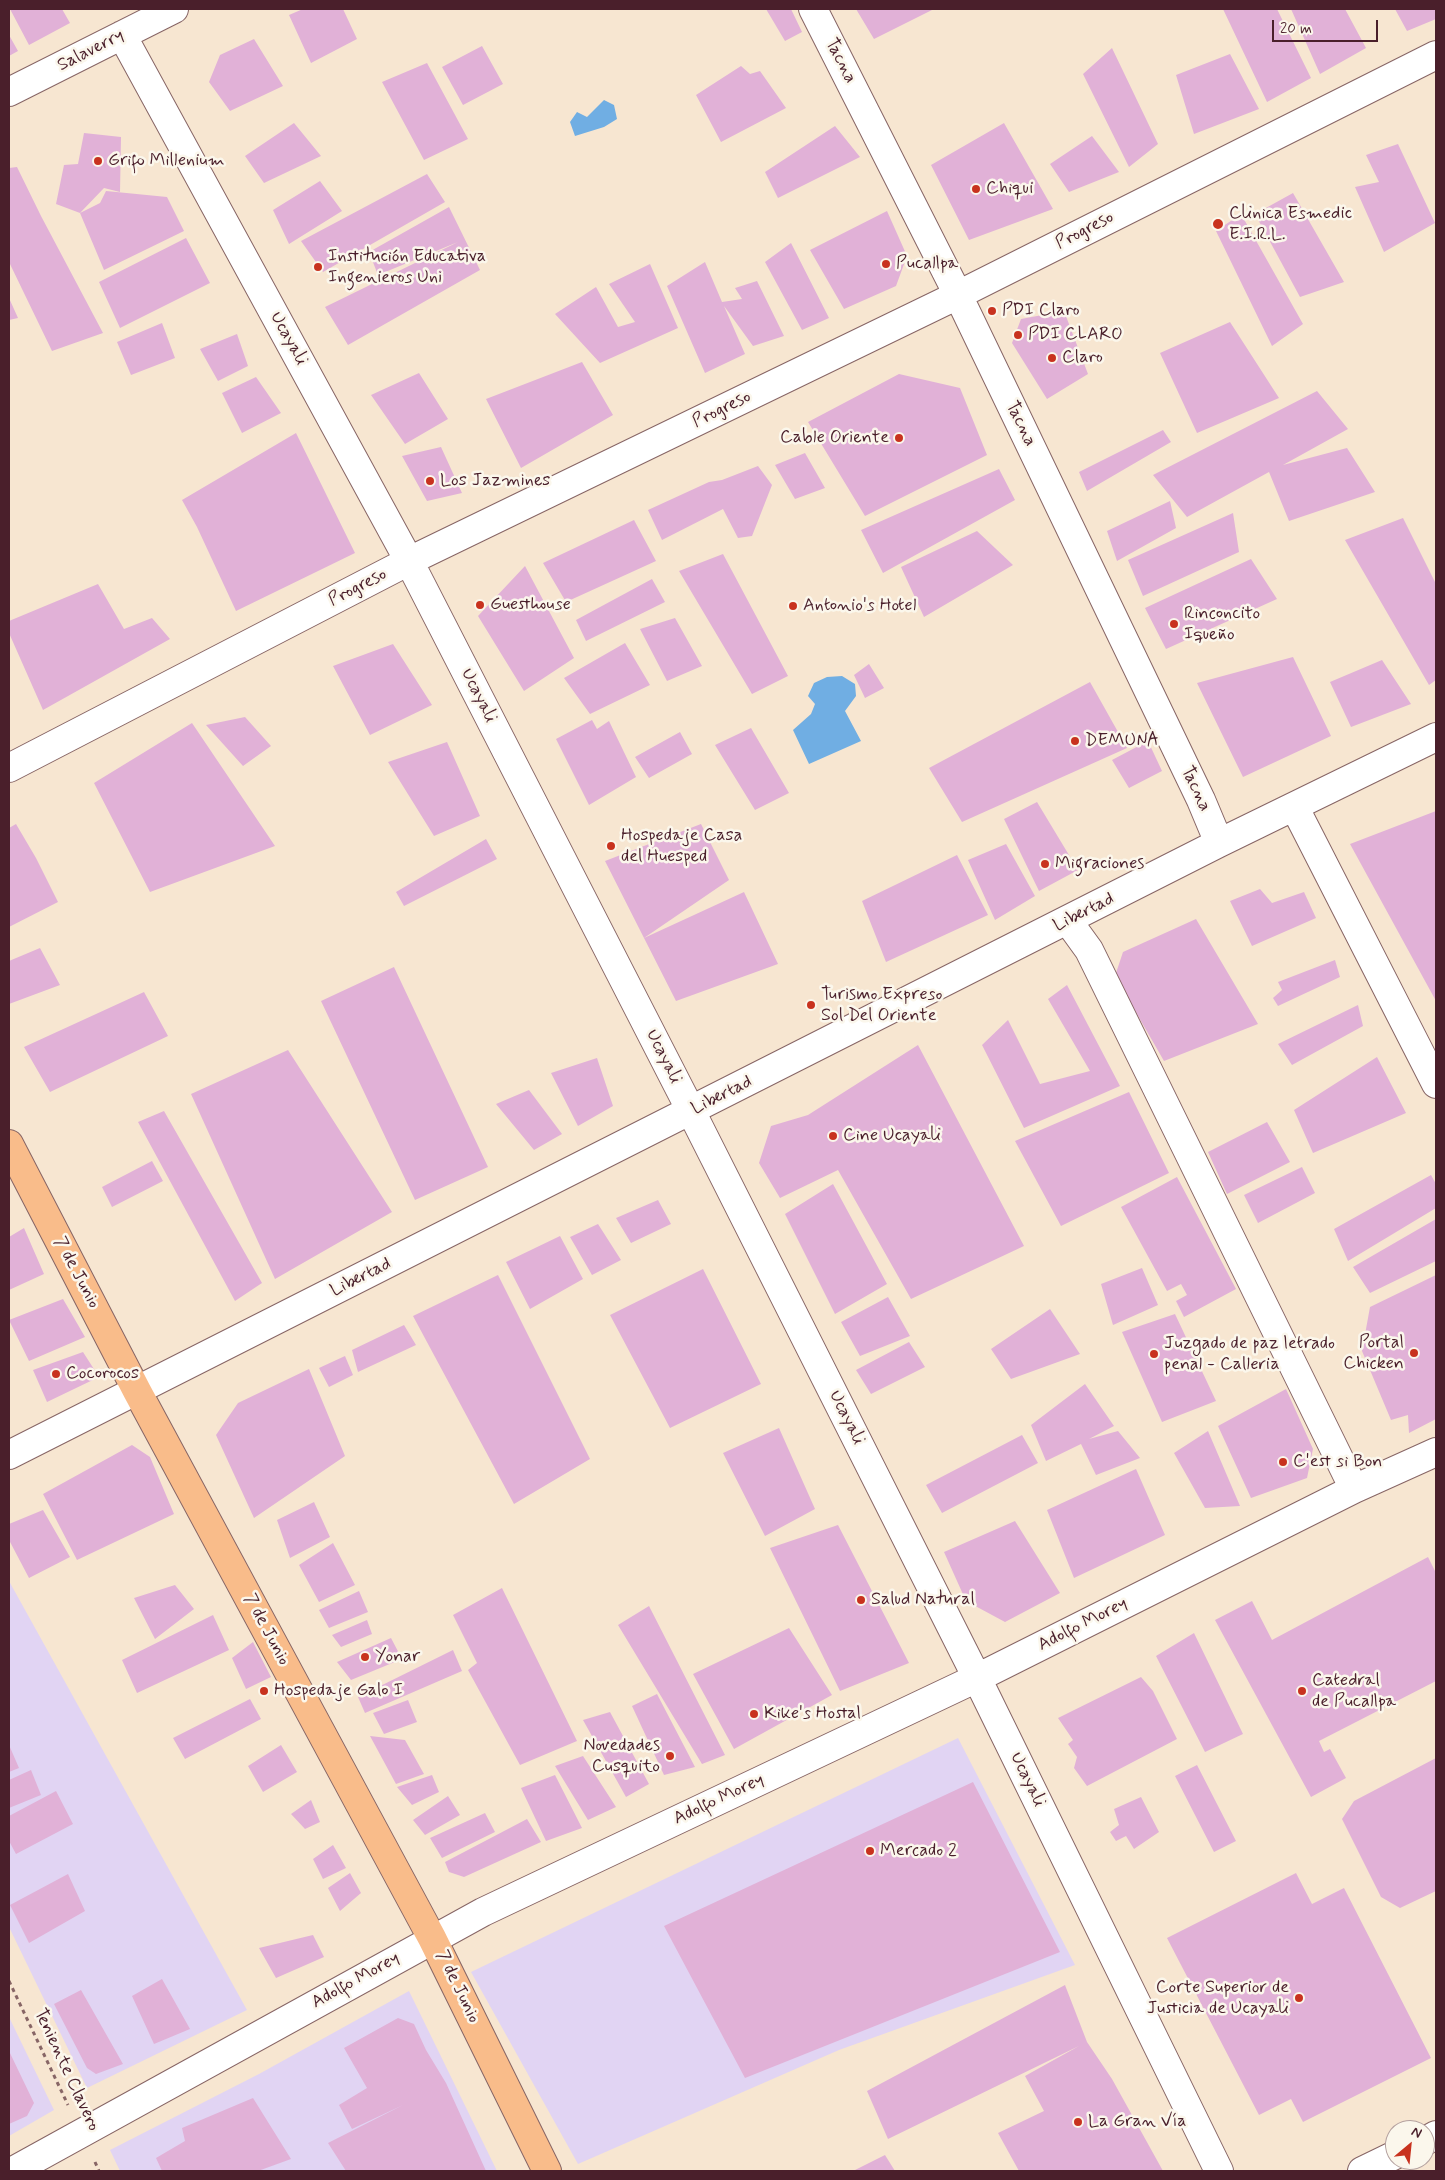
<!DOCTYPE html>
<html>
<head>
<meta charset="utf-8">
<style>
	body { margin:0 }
	#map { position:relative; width:1445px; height:2180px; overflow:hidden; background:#f7e6d1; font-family:Mynerve,sans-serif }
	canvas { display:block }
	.frame { position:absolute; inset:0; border:10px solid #4a1f2b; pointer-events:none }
	.north { position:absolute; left:1385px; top:2120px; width:50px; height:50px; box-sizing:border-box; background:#fbf7ec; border:1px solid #b4a19f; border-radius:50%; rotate:28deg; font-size:14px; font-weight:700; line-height:20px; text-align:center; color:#4a1f2b }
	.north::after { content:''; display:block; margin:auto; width:18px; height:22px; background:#c8321e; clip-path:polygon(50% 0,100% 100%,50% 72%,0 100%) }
	.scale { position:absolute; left:1272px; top:20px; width:106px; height:22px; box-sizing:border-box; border:2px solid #4a1f2b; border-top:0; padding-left:6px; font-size:15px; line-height:18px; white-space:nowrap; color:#4a1f2b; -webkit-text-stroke:4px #fbf7ec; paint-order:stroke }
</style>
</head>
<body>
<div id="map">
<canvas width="1445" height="2180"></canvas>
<div class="frame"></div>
<div class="north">N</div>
<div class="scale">20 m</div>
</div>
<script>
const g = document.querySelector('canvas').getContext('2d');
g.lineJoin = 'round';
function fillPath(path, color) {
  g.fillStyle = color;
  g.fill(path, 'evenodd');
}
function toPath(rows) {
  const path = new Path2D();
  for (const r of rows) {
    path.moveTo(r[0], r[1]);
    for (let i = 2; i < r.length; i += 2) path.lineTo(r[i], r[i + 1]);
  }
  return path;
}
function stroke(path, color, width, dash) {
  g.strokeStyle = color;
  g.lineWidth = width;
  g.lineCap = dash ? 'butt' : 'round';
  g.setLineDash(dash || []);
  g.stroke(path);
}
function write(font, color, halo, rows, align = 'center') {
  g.font = font + ' Mynerve,sans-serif';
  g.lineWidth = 5;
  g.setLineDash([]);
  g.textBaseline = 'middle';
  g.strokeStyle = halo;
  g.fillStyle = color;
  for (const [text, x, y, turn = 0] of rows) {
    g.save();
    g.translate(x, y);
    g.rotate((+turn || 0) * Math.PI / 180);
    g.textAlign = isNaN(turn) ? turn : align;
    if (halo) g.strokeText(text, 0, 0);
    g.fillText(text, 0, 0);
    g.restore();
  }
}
fillPath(toPath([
	[9,1581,247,2010,87,2088,9,1927],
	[958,1738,1075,1965,839,2050,578,2164,471,1972],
	[409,1991,497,2171,120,2171,110,2150,259,2074],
	[9,2017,54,2110,9,2136]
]), '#e1d4f3');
fillPath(toPath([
	[604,100,614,105,617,119,604,127,575,136,570,122,577,112,587,117],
	[842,676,855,684,856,696,845,711,861,741,809,764,793,730,811,714,815,704,808,696,814,683,827,677]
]), '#70aee3');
fillPath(toPath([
	[10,9,62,9,70,23,29,45],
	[303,9,343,9,357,39,311,63,289,15],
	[766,9,791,9,802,32,785,41],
	[856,9,934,9,874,39],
	[1223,9,1277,9,1311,78,1267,102],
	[1291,9,1345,9,1366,48,1320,74],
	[1395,9,1436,9,1436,19,1407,31],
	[9,35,18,51,9,56],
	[254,39,283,86,230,111,209,82,220,55],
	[482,46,503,84,463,105,442,67],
	[1112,48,1158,144,1129,167,1083,74],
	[1230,54,1259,109,1194,134,1176,75],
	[427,63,468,139,424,160,382,82],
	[741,66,750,74,760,71,786,108,721,142,696,95],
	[294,123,321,156,264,183,245,156],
	[1004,123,1053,209,969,240,931,165],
	[835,126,860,157,778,198,765,172],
	[84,133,121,137,120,192,104,188,80,213,100,203,106,191,167,197,184,231,104,270,80,213,56,204,64,165,78,164],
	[1092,136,1119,172,1069,192,1050,164],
	[1398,144,1435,223,1384,252,1355,187,1379,182,1366,155],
	[17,167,41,216,103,333,52,351,9,262,9,168],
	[427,174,445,202,323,272,301,241],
	[320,181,342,211,289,244,273,210],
	[1293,193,1344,282,1300,297,1255,214],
	[449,207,480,270,348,345,325,307,458,242,378,275,369,252],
	[887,211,907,256,896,286,844,309,810,250],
	[1241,214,1303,324,1272,346,1216,231],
	[186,238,210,283,120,328,99,282],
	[791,243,829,318,802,330,765,262],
	[705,262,722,302,742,299,735,288,757,281,784,336,753,346,724,306,745,354,705,373,667,286],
	[650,264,678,328,600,363,555,314,596,287,618,327,635,322,609,284],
	[9,298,18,318,9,320],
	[1064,311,1088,374,1047,399,1012,343,1021,319],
	[1230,322,1279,398,1197,433,1160,353],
	[162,323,175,358,131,375,117,342],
	[237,334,248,366,218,381,200,349],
	[582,362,613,415,521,468,486,399],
	[419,373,448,419,405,444,371,395],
	[899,374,960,388,987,455,865,516,808,422],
	[256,377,281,413,242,433,222,393],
	[1317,391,1348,429,1283,465,1347,448,1375,492,1289,521,1269,472,1187,517,1153,475],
	[1163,430,1171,442,1087,491,1079,472],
	[296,433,355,553,236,611,197,527,182,500],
	[441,447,462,493,427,501,402,456],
	[805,453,825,488,795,499,775,465],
	[758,466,772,485,752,536,738,538,723,509,662,540,648,510,709,482,722,480],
	[999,469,1015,500,883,573,861,530],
	[1170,501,1176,528,1117,561,1107,531],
	[1233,513,1239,552,1143,596,1128,560],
	[1403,518,1436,584,1436,680,1429,685,1345,540],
	[634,520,656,561,566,602,543,563],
	[977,531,1013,565,924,617,901,567],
	[723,554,788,676,752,694,679,571],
	[1251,559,1277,599,1166,649,1145,608],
	[525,566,574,658,524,691,478,616],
	[652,579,665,602,586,641,576,620],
	[98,584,124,629,152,618,170,639,43,710,9,633,9,621],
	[675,618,702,666,667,681,640,629],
	[625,643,650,685,590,714,564,678],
	[393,644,432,705,370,735,333,666],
	[1293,657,1331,736,1243,777,1197,683],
	[1382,660,1411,704,1351,727,1330,682],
	[869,664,884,688,865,698,854,675],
	[1090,682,1127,748,962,822,929,768],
	[245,717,271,746,243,766,206,725],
	[592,720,597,729,609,721,636,777,589,805,556,739],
	[192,723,275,846,150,892,94,783],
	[751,728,789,793,755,810,715,745],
	[680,732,692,754,649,778,635,757],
	[1148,741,1162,771,1129,788,1112,760],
	[447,742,480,816,434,836,388,762],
	[1037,802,1078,870,1039,891,1004,819],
	[1436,811,1436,1001,1350,844],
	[16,824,36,858,58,902,9,927,9,828],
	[701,824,729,880,644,938,744,892,778,964,676,1001,644,938,605,861],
	[486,839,497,859,404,906,396,892],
	[1006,844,1035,896,995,920,968,860],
	[957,855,988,915,886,962,862,901],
	[1260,889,1272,903,1304,892,1316,918,1252,946,1230,901],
	[1196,919,1258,1024,1164,1061,1115,976,1123,952],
	[40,948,60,985,9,1004,9,961],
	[1335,960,1340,977,1278,1006,1273,998,1282,990,1278,982],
	[394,967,488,1167,415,1200,321,1001],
	[1067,985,1120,1086,1024,1128,982,1045,1008,1020,1040,1084,1090,1071,1048,999],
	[144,992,168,1036,50,1092,24,1047],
	[1358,1005,1363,1026,1292,1065,1278,1044],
	[918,1045,1024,1246,911,1299,838,1170,780,1198,759,1163,771,1126,808,1115],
	[288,1050,392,1212,275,1279,191,1094],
	[1377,1057,1406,1113,1313,1153,1294,1110],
	[597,1058,613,1106,578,1126,551,1073],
	[529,1090,562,1134,534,1150,496,1104],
	[1129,1092,1169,1173,1061,1226,1015,1141],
	[164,1111,262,1283,235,1301,138,1122],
	[1267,1122,1290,1162,1227,1194,1208,1152],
	[152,1161,163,1181,112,1207,102,1187],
	[1302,1167,1315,1193,1258,1223,1244,1195],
	[1431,1175,1436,1184,1436,1208,1348,1261,1334,1229],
	[1177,1177,1236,1289,1184,1317,1176,1301,1187,1295,1181,1284,1167,1291,1121,1207],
	[833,1184,887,1284,835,1314,785,1214],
	[658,1200,671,1224,631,1243,616,1218],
	[1436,1219,1436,1261,1370,1293,1353,1267],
	[598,1224,621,1260,592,1275,570,1237],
	[24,1228,44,1274,9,1290,9,1237],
	[560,1236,583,1279,530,1309,506,1262],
	[1142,1268,1158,1305,1113,1325,1101,1284],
	[703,1269,761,1384,670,1428,610,1315],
	[498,1275,590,1459,514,1504,413,1316],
	[1436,1275,1436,1419,1409,1433,1408,1415,1391,1420,1362,1351,1370,1307],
	[888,1297,910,1336,860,1356,841,1322],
	[63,1299,85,1337,29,1361,9,1320],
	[1050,1309,1080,1354,1011,1379,991,1349],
	[1175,1314,1216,1401,1162,1422,1122,1332],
	[404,1325,416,1345,358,1372,352,1350],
	[909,1342,925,1367,871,1394,856,1370],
	[83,1352,99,1377,47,1402,33,1370],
	[345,1356,353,1375,329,1387,319,1368],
	[309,1369,345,1456,254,1518,216,1435,238,1403],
	[1085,1384,1114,1426,1089,1439,1118,1431,1140,1458,1096,1475,1081,1444,1046,1461,1031,1425],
	[1286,1389,1313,1449,1307,1478,1251,1498,1218,1426],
	[779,1428,815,1509,765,1536,723,1453],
	[1208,1431,1240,1506,1205,1508,1174,1453],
	[1022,1435,1038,1463,942,1513,926,1485],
	[132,1445,150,1457,174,1514,77,1560,43,1494],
	[1136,1469,1165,1535,1074,1578,1047,1510],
	[314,1502,330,1537,290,1558,277,1520],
	[43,1510,70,1557,29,1578,9,1540,9,1524],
	[1015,1521,1060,1593,1005,1622,966,1601,944,1552],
	[838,1525,909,1663,840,1691,770,1548],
	[333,1543,355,1585,319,1602,299,1565],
	[1428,1557,1436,1573,1436,1681,1319,1741,1324,1752,1330,1749,1346,1778,1311,1797,1215,1620,1252,1601,1272,1640],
	[175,1585,194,1609,155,1639,134,1598],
	[502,1588,577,1741,520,1765,468,1670,477,1663,453,1615],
	[359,1591,368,1612,329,1628,319,1610],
	[649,1606,725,1755,702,1764,618,1625],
	[213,1615,229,1650,137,1693,122,1660],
	[367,1620,372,1634,341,1647,332,1635],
	[789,1628,832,1695,734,1749,693,1674],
	[1194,1633,1243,1734,1205,1752,1156,1656],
	[391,1638,402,1659,351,1680,337,1662],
	[253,1642,271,1677,246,1689,232,1658],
	[453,1650,462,1671,365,1713,358,1697],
	[1141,1677,1153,1691,1177,1739,1087,1786,1074,1768,1077,1757,1068,1744,1073,1740,1058,1718],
	[657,1694,695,1767,664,1775,632,1706],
	[250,1699,261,1719,185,1759,173,1738],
	[408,1700,417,1722,384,1734,373,1713],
	[610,1712,649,1784,626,1797,583,1720],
	[370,1736,405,1740,424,1774,396,1784],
	[9,1745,19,1768,9,1772],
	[281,1745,297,1772,263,1792,248,1766],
	[583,1756,616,1807,588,1820,555,1766],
	[1436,1758,1436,1891,1400,1908,1381,1897,1342,1819,1354,1801],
	[1197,1765,1236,1841,1214,1852,1175,1776],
	[31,1770,41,1795,9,1808,9,1780],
	[432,1775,439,1792,412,1805,397,1787],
	[555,1775,582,1828,546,1841,521,1788],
	[973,1782,1060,1952,745,2078,664,1926],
	[56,1791,73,1824,16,1854,9,1841,9,1816],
	[448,1796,460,1815,425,1835,413,1820],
	[1141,1797,1159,1832,1134,1849,1126,1836,1116,1841,1110,1832,1119,1825,1114,1809],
	[311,1800,320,1822,305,1829,291,1814],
	[485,1813,495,1832,442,1858,430,1838],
	[527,1819,541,1842,464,1877,449,1872,445,1862],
	[333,1845,346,1868,323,1879,313,1859],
	[350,1873,361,1893,340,1911,328,1888],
	[1296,1873,1312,1904,1344,1888,1431,2058,1303,2122,1291,2099,1259,2115,1167,1938],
	[68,1874,85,1911,29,1943,10,1905],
	[313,1935,324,1957,276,1978,259,1948],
	[162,1979,190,2029,154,2044,132,1996],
	[1065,1985,1087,2042,1112,2079,1163,2171,1019,2171,998,2133,1044,2111,1025,2076,1079,2046,888,2139,867,2091],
	[81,1990,123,2064,96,2074,87,2068,54,2004],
	[398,2018,414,2024,426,2050,446,2083,486,2171,346,2171,328,2143,403,2105,352,2129,339,2105,367,2088,344,2048],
	[9,2051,34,2103,27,2116,9,2124],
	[253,2098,291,2159,258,2171,162,2171,156,2158,185,2141,182,2128],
	[885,2155,895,2171,853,2171]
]), '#e1b1d7');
const minor = toPath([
	[813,9,958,295,1201,800,1219,843],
	[122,35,409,561,691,1111,977,1678,1219,2171],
	[9,92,174,9],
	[9,768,409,561,958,295,1436,55],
	[1295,808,1436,1084],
	[1068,921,1089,950,1354,1489],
	[9,1455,1219,843,1436,737],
	[1425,2141,1436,2135],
	[13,2171,483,1912,977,1678,1354,1489,1436,1452],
	[1362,2171,1395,2155]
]);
const major = toPath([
	[9,1144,137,1391,432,1938,547,2171]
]);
stroke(minor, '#876565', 30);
stroke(major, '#876565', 30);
stroke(toPath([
	[9,1981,68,2105],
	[95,2162,99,2171]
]), '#876565', 3, [4, 4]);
stroke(minor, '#fff', 28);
stroke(major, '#f9bc8a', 28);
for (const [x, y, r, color] of [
	[98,161,5,"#c8321e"],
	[976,189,5,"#c8321e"],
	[1218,224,6,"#c8321e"],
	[886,264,5,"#c8321e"],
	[318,267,5,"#c8321e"],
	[992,311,5,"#c8321e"],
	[1018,335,5,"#c8321e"],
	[1052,358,5,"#c8321e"],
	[899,438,5,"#c8321e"],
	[430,481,5,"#c8321e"],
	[480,605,5,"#c8321e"],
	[793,606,5,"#c8321e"],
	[1174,624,5,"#c8321e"],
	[1075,741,5,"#c8321e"],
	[611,846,5,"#c8321e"],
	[1045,864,5,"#c8321e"],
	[811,1005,5,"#c8321e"],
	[833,1136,5,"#c8321e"],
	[1414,1353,5,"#c8321e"],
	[1154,1354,5,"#c8321e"],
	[56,1374,5,"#c8321e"],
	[1283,1462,5,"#c8321e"],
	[861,1600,5,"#c8321e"],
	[365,1657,5,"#c8321e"],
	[264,1691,5,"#c8321e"],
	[1302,1691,5,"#c8321e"],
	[754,1714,5,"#c8321e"],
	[670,1756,5,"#c8321e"],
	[870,1851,5,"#c8321e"],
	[1299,1998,5,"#c8321e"],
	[1078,2122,5,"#c8321e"]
]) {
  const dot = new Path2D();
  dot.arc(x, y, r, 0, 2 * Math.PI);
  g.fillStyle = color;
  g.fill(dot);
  stroke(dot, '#fbf7ec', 2);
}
write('18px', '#4a1f2b', '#fbf7ec', [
	["Salaverry",91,51,-27],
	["Tacna",840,61,63],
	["Progreso",1085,231,-27],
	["Ucayali",288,339,61],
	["Progreso",722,410,-26],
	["Tacna",1020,424,64],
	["Progreso",358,588,-27],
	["Ucayali",478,696,63],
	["Tacna",1195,789,65],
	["Libertad",1084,913,-27],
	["Ucayali",663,1057,63],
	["Libertad",722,1096,-27],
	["7 de Junio",76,1273,62],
	["Libertad",361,1278,-27],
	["Ucayali",846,1418,63],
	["Adolfo Morey",1083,1625,-27],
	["7 de Junio",266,1630,62],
	["Ucayali",1027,1780,64],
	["Adolfo Morey",719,1800,-25],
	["Adolfo Morey",356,1981,-29],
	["7 de Junio",457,1987,64],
	["Teniente Clavero",66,2070,65]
]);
write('18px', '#4a1f2b', '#fbf7ec', [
	["Grifo Millenium",108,161],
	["Chiqui",986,189],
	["Clinica Esmedic",1229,214],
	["E.I.R.L.",1229,235],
	["Institución Educativa",328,257],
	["Ingenieros Uni",328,278],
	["Pucallpa",896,264],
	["PDI Claro",1002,311],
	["PDI CLARO",1028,335],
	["Claro",1062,358],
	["Cable Oriente",889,438,"right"],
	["Los Jazmines",440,481],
	["Guesthouse",490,605],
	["Antonio's Hotel",803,606],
	["Rinconcito",1184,614],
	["Iqueño",1184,635],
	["DEMUNA",1085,741],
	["Hospedaje Casa",621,836],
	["del Huesped",621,857],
	["Migraciones",1055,864],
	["Turismo Expreso",821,995],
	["Sol Del Oriente",821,1016],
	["Cine Ucayali",843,1136],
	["Portal",1404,1343,"right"],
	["Chicken",1404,1364,"right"],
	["Juzgado de paz letrado",1164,1344],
	["penal - Calleria",1164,1365],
	["Cocorocos",66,1374],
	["C'est si Bon",1293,1462],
	["Salud Natural",871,1600],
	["Yonar",375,1657],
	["Catedral",1312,1681],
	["de Pucallpa",1312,1702],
	["Hospedaje Galo I",274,1691],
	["Kike's Hostal",764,1714],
	["Novedades",660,1746,"right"],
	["Cusquito",660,1767,"right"],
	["Mercado 2",880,1851],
	["Corte Superior de",1289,1988,"right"],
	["Justicia de Ucayali",1289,2009,"right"],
	["La Gran Vía",1088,2122]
], 'left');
</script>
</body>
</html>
